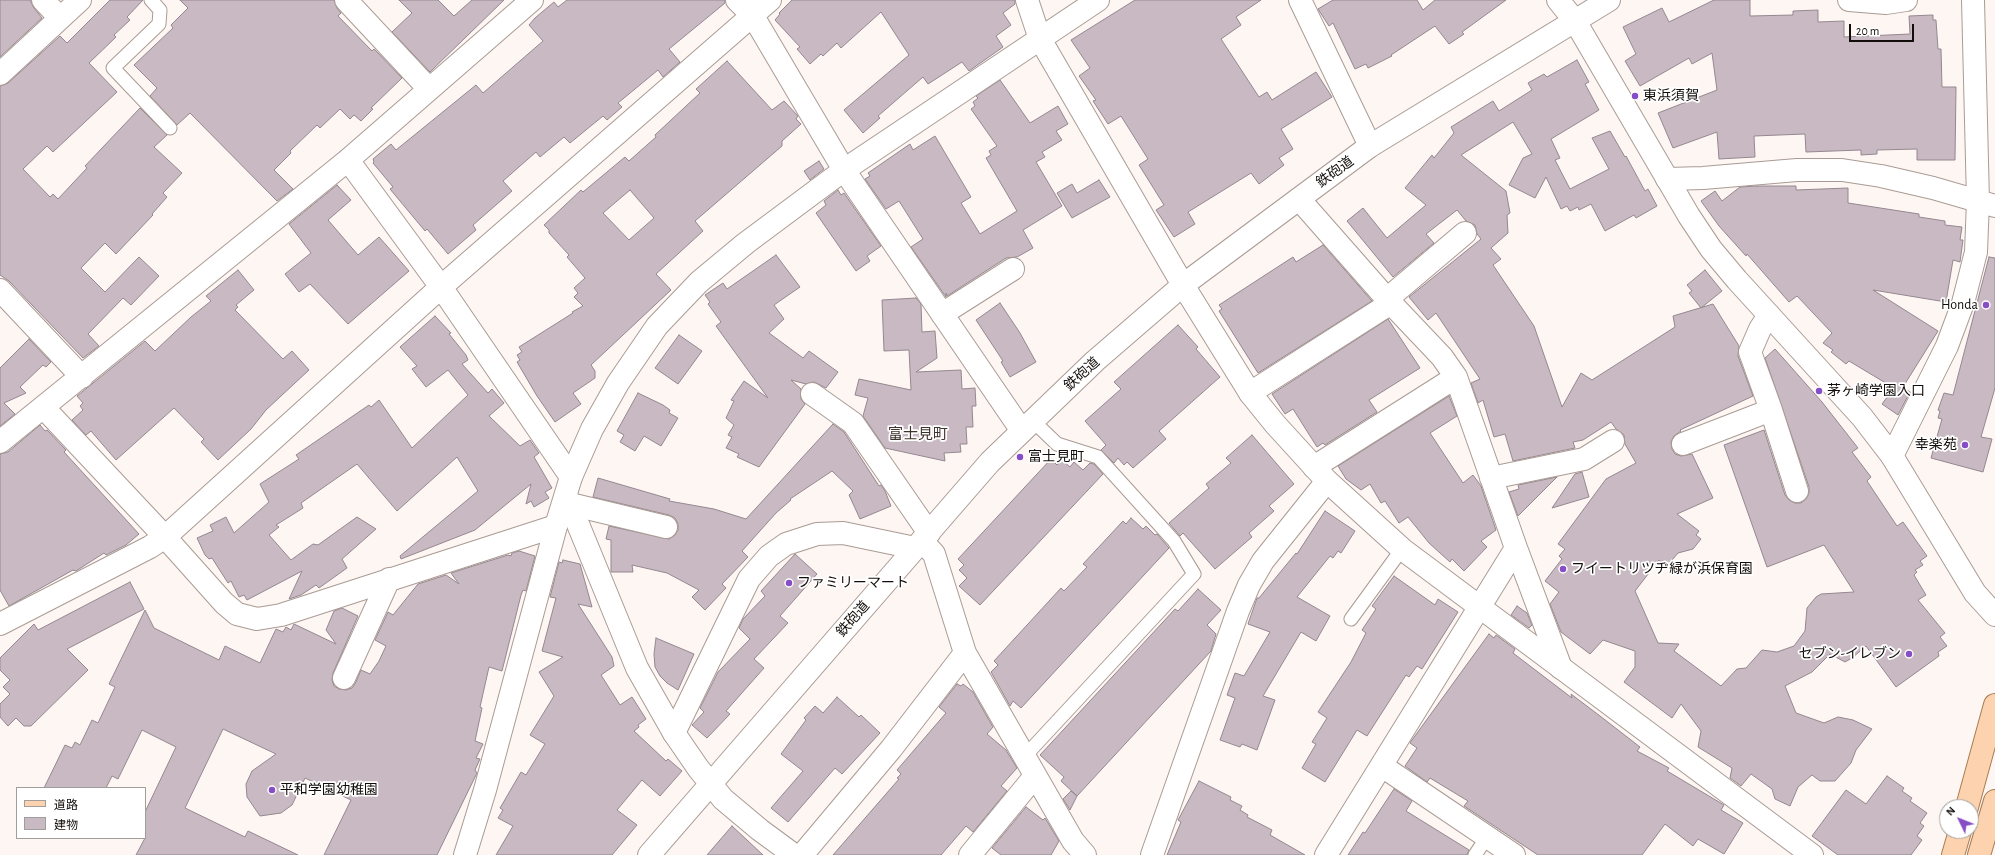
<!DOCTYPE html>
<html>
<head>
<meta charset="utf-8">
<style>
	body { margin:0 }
	#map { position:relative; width:1995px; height:855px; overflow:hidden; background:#fdf6f3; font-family:"Alegreya Sans","Noto Sans JP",sans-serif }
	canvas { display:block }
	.legend { position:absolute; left:16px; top:787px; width:130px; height:52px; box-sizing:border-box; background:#fff; border:1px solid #a09e9d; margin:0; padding:5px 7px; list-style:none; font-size:12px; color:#120d0a }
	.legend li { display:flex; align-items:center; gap:8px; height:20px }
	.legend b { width:20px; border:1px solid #a09e9d }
	.north { position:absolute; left:1939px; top:799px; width:40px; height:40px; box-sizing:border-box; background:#fff; border:1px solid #a09e9d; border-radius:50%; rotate:313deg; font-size:11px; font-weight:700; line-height:16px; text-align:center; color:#120d0a }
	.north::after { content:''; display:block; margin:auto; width:14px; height:18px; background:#874dc4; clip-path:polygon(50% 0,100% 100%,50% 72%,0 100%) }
	.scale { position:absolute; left:1849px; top:24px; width:65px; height:18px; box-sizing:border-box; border:2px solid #120d0a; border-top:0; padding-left:5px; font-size:12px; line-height:14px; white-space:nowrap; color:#120d0a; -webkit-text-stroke:3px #fff; paint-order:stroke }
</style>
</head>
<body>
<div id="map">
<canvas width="1995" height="855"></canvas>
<ul class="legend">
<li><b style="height:5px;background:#fcd3ae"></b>道路</li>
<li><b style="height:11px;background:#c8b9c2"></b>建物</li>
</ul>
<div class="north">N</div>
<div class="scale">20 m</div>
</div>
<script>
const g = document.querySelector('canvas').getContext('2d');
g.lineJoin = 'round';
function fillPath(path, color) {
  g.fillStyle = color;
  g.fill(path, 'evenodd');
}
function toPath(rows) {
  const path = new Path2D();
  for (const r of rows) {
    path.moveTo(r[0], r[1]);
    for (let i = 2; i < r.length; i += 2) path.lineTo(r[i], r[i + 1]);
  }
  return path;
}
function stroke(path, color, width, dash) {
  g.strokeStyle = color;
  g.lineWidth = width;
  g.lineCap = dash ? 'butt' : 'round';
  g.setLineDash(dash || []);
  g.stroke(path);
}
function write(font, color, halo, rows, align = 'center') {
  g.font = font + ' "Alegreya Sans","Noto Sans JP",sans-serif';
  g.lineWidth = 3.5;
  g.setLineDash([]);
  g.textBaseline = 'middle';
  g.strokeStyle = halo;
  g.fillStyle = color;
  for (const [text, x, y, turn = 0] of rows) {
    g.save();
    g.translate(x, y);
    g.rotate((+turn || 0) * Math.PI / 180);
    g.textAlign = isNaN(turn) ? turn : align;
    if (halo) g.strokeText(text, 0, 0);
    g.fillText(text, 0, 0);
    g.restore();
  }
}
const building = toPath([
	[0,0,30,0,34,8,42,18,0,57,0,0],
	[110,0,143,0,127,17,130,20,114,35,116,37,89,63,117,92,53,152,47,146,23,169,50,197,53,194,58,199,87,168,85,166,140,108,167,135,154,147,182,173,163,193,167,197,152,214,153,215,116,254,105,243,81,268,105,292,139,257,159,276,131,305,123,298,88,334,99,346,83,358,9,281,0,275,0,86,8,83,60,36,67,43,110,0],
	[180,0,334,0,337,8,341,13,338,16,372,51,374,49,402,78,371,108,373,109,361,121,354,115,350,119,340,109,320,128,317,125,290,151,291,153,274,170,293,189,277,201,190,113,177,125,150,96,157,88,134,65,173,28,171,25,188,8,180,0],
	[399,0,438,0,454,16,472,0,504,0,430,72,392,32,412,13,399,0],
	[567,0,725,0,725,3,669,49,680,62,663,77,658,70,618,103,622,107,607,120,603,116,570,143,564,137,540,157,536,152,503,181,512,191,473,225,476,230,448,254,427,229,425,231,390,189,393,187,373,163,374,162,373,159,391,144,396,150,476,85,483,93,543,41,529,25,535,18,554,2,558,7,567,0],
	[792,0,1015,0,1015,4,1003,13,1011,25,996,36,1003,47,969,71,962,62,928,84,923,77,878,116,880,118,863,133,844,110,909,55,881,12,841,48,837,43,823,56,821,54,810,64,797,49,800,47,775,20,780,14,779,13,792,0],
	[1135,0,1261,0,1236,17,1241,25,1221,39,1259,97,1267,92,1272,100,1316,72,1332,97,1281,129,1293,149,1279,158,1284,165,1259,184,1251,173,1188,212,1195,224,1174,237,1156,210,1164,205,1139,165,1148,159,1121,116,1108,124,1093,101,1096,100,1079,76,1090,68,1071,40,1135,0],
	[1333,0,1417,0,1423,10,1435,0,1506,0,1462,32,1464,34,1449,44,1435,26,1391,55,1392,56,1368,68,1366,64,1355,69,1333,23,1329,26,1318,9,1333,0],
	[1714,0,1750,0,1750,16,1793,15,1793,11,1818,10,1818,22,1844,21,1844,37,1910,34,1909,16,1933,15,1933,20,1936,20,1938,49,1941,49,1942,87,1956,87,1955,160,1917,160,1917,149,1877,150,1877,154,1861,155,1861,150,1806,152,1805,134,1754,136,1755,157,1719,159,1717,132,1673,148,1658,113,1717,90,1712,53,1692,64,1689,58,1640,86,1625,61,1636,54,1623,27,1662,8,1669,22,1714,0],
	[1577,60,1589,82,1585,84,1599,110,1551,139,1560,158,1555,160,1570,189,1609,169,1592,138,1610,131,1625,157,1626,156,1645,191,1648,189,1657,206,1636,218,1634,215,1605,231,1591,204,1579,210,1578,207,1570,211,1567,206,1561,209,1546,177,1535,198,1509,185,1523,158,1532,154,1513,122,1461,155,1506,191,1510,213,1507,215,1508,233,1491,248,1501,259,1493,265,1534,326,1562,407,1581,373,1592,380,1675,327,1673,316,1713,304,1739,346,1738,356,1753,396,1680,430,1681,431,1674,436,1671,442,1672,449,1675,454,1681,456,1692,454,1713,498,1677,514,1699,531,1696,535,1701,539,1693,549,1678,553,1667,566,1659,560,1635,591,1658,643,1679,644,1674,651,1721,686,1737,669,1746,668,1762,650,1777,652,1794,646,1805,631,1807,608,1816,597,1821,594,1854,592,1824,545,1767,567,1724,445,1764,430,1785,495,1789,500,1795,503,1801,503,1806,499,1809,493,1809,487,1765,358,1775,349,1822,402,1858,448,1852,452,1871,477,1867,481,1897,526,1903,522,1927,556,1920,561,1923,565,1915,570,1917,572,1914,575,1926,595,1918,600,1945,633,1940,637,1947,646,1938,652,1939,656,1896,687,1866,646,1852,658,1845,662,1830,654,1812,672,1785,686,1796,713,1824,723,1838,717,1853,720,1872,729,1856,750,1851,763,1835,781,1820,781,1812,775,1798,787,1790,806,1775,799,1772,789,1751,774,1741,786,1730,778,1732,768,1698,747,1701,731,1681,704,1672,718,1624,682,1635,667,1635,651,1603,640,1590,654,1561,632,1550,604,1559,592,1545,581,1562,559,1559,556,1565,549,1558,544,1606,479,1636,463,1625,444,1624,435,1616,429,1611,422,1583,440,1573,442,1575,448,1513,461,1505,434,1494,437,1483,400,1478,403,1471,383,1480,379,1436,313,1428,320,1409,297,1481,239,1477,234,1475,225,1466,221,1457,210,1426,234,1434,243,1393,277,1347,221,1363,208,1387,238,1426,205,1405,188,1432,155,1434,158,1454,133,1451,127,1493,101,1499,111,1532,90,1528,83,1544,74,1547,77,1577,60],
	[727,61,772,110,784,101,798,116,796,119,801,124,782,141,782,146,695,221,703,231,656,274,671,290,591,365,595,371,595,378,573,393,581,404,555,422,537,396,517,362,520,360,517,355,522,352,519,347,573,313,572,312,583,306,574,297,578,293,574,288,585,278,567,257,569,255,549,233,549,230,544,225,581,190,583,192,625,157,629,161,656,137,655,135,700,93,696,89,727,61],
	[630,190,654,218,629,240,603,213,630,190],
	[1000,80,1030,123,1058,106,1068,124,1056,131,1062,140,1042,152,1045,157,1036,162,1062,206,1023,230,1033,248,1017,257,1006,258,947,296,946,293,946,297,911,247,923,239,899,201,886,209,865,179,870,176,868,173,910,144,913,150,935,136,971,197,961,203,980,234,1017,211,986,158,991,155,989,151,997,146,971,109,975,106,973,102,978,98,976,96,1000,80],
	[819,161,824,169,810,180,804,171,819,161],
	[1099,180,1110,197,1072,218,1057,193,1072,184,1077,193,1099,180],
	[337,185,351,200,328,220,358,255,379,237,409,271,348,324,310,284,299,292,285,274,311,253,289,224,337,185],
	[1757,186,1796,186,1796,190,1848,188,1848,203,1919,214,1919,217,1945,221,1945,225,1962,227,1960,240,1963,240,1960,262,1953,260,1946,302,1873,290,1938,331,1903,387,1910,392,1898,415,1882,404,1894,388,1849,361,1846,364,1831,352,1833,350,1823,343,1832,333,1797,296,1789,302,1747,254,1746,256,1719,226,1701,201,1715,191,1722,201,1740,187,1757,186],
	[838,190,841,195,844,193,881,246,867,256,870,261,856,271,816,213,826,205,824,201,838,190],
	[1323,245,1372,301,1258,373,1219,311,1222,309,1219,305,1293,257,1296,262,1323,245],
	[776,255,800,287,774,305,784,319,769,333,803,358,809,351,838,372,826,388,814,382,806,384,791,380,801,389,801,399,805,404,759,467,737,457,739,454,726,448,732,437,728,435,734,425,726,418,734,401,731,400,744,381,768,398,716,326,721,322,708,304,710,302,705,295,723,283,727,289,776,255],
	[1989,257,1995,258,1995,388,1981,437,1992,439,1983,472,1931,458,1942,419,1938,418,1940,411,1938,410,1944,393,1953,395,1989,257],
	[238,270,254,290,236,305,238,307,235,310,283,359,292,351,309,370,266,410,251,429,218,460,201,442,204,439,174,408,116,460,91,431,86,435,72,420,83,410,80,406,83,403,77,396,145,341,155,351,191,317,211,301,206,296,238,270],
	[1705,270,1722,291,1701,308,1689,293,1692,291,1687,285,1705,270],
	[916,298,921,304,922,332,935,331,937,358,916,372,961,370,962,389,975,388,976,406,972,406,973,427,966,427,967,444,960,444,961,452,944,453,945,461,885,448,863,416,868,398,855,395,859,379,911,390,909,350,884,351,882,300,916,298],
	[1000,303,1020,333,1036,362,1010,377,1001,362,1003,361,976,320,1000,303],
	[435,316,451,333,449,334,466,355,468,360,462,364,488,393,492,389,504,403,489,416,520,446,530,440,539,453,534,457,552,488,545,492,549,498,534,507,531,501,526,504,531,484,475,530,401,559,400,556,478,491,457,457,397,511,357,464,301,503,303,508,276,525,279,527,269,535,291,560,313,544,318,545,357,517,376,529,342,559,347,568,319,588,316,585,301,595,289,599,302,571,247,600,244,595,239,597,231,581,228,583,212,558,209,559,205,555,197,538,213,531,210,525,226,517,234,533,269,502,260,484,299,459,296,455,369,405,371,407,379,400,412,448,468,395,448,370,426,387,412,369,417,366,400,347,435,316],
	[1388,319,1420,368,1369,400,1377,412,1325,445,1323,443,1317,447,1293,409,1285,414,1272,394,1388,319],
	[1178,325,1198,347,1196,349,1220,377,1159,431,1166,439,1133,468,1127,462,1124,465,1118,458,1114,463,1101,450,1106,445,1085,421,1121,389,1114,382,1178,325],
	[679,335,702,351,678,384,655,368,679,335],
	[29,339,51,362,46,367,43,365,20,387,26,393,4,403,15,414,0,426,0,368,29,339],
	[638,393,663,405,670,410,669,413,678,418,661,446,644,436,635,451,620,442,624,435,617,431,638,393],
	[1449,396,1457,416,1430,433,1463,483,1473,475,1481,486,1496,530,1481,541,1487,547,1464,571,1452,559,1450,562,1429,543,1408,517,1399,523,1385,501,1381,503,1370,484,1361,490,1346,479,1338,466,1449,396],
	[833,424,844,432,879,486,881,485,885,491,891,506,860,519,849,495,853,491,832,471,790,499,791,500,776,513,742,551,748,557,722,584,726,588,705,610,692,597,699,590,667,573,632,565,633,572,611,572,611,540,606,539,609,526,669,539,675,535,678,530,678,524,675,518,669,515,593,497,598,478,670,499,669,501,714,509,746,519,833,424],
	[40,425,45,431,47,430,66,450,64,452,139,534,126,545,106,555,104,553,76,571,73,570,9,606,0,590,0,454,8,452,40,425],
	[1252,435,1294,484,1269,506,1274,511,1249,533,1252,537,1215,569,1183,533,1180,536,1169,523,1209,488,1206,484,1231,463,1226,458,1252,435],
	[1051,459,1057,465,1062,460,1070,467,1074,462,1083,470,1090,463,1094,464,1103,474,980,605,959,586,967,578,959,570,964,565,958,559,1051,459],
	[1582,472,1589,497,1552,508,1575,474,1582,472],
	[1557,477,1518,516,1509,492,1519,489,1518,485,1557,477],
	[1325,511,1355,531,1341,553,1338,551,1333,558,1330,556,1297,597,1330,616,1316,641,1301,632,1263,696,1275,700,1257,750,1242,744,1240,747,1220,740,1235,698,1227,695,1235,673,1244,676,1270,632,1248,624,1257,598,1259,598,1296,553,1297,554,1325,511],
	[1131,518,1143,529,1146,526,1155,535,1157,534,1169,548,1021,708,1013,701,1010,706,991,672,998,665,994,661,1061,588,1064,591,1087,567,1083,564,1123,521,1126,524,1131,518],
	[519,551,535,556,526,591,523,590,521,595,502,671,489,667,480,707,482,708,475,741,483,744,476,758,480,759,475,770,477,773,437,855,324,855,351,800,305,778,292,805,281,813,260,816,247,797,246,784,252,771,276,754,223,729,185,808,245,837,248,831,298,855,136,855,145,838,145,812,176,747,142,730,118,779,112,776,106,788,44,788,65,745,72,748,75,742,80,745,92,720,98,723,115,687,109,684,145,610,154,628,219,660,225,646,260,663,276,629,283,632,286,627,291,630,294,624,336,644,326,630,334,611,342,608,358,616,333,673,332,680,334,686,339,689,346,690,352,688,355,684,361,670,370,674,379,661,386,646,375,640,388,612,393,615,418,584,446,575,459,584,451,573,508,555,511,556,512,553,519,551],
	[795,554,817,574,780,616,788,623,754,659,764,668,726,711,730,714,707,738,692,725,704,712,700,708,718,672,750,639,739,628,743,619,765,596,761,591,795,554],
	[563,560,580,564,592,607,578,604,612,657,614,666,601,675,620,705,632,697,646,719,638,725,639,727,634,731,666,761,668,759,682,771,660,796,642,780,617,810,637,825,612,855,496,855,513,826,498,818,503,810,500,808,503,803,521,772,526,775,545,744,530,735,554,696,539,672,563,657,542,651,556,598,550,597,559,562,562,563,563,560],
	[1394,576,1435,605,1438,599,1458,612,1422,669,1417,666,1409,677,1406,675,1367,736,1357,730,1325,782,1302,768,1316,744,1312,742,1327,718,1318,712,1351,662,1366,633,1362,630,1376,609,1372,606,1394,576],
	[130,582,144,609,67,649,88,670,31,726,24,726,16,718,8,726,0,717,0,704,10,694,3,687,10,680,0,670,0,658,34,624,38,630,130,582],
	[1198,589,1221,610,1207,625,1216,634,1211,651,1077,796,1070,810,1063,799,1071,791,1077,796,1061,781,1064,777,1040,755,1175,609,1178,611,1198,589],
	[1517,606,1527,613,1532,625,1529,628,1511,615,1517,606],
	[1489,634,1494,638,1496,635,1515,649,1513,653,1572,698,1571,694,1600,716,1640,747,1637,751,1669,768,1667,771,1724,805,1721,810,1743,823,1724,854,1698,839,1693,846,1665,824,1642,855,1538,855,1464,806,1468,801,1430,778,1427,782,1405,766,1417,748,1410,743,1412,740,1489,634],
	[656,638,694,654,678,690,667,683,660,676,655,667,654,654,656,638],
	[957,684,961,686,963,684,973,692,993,727,987,734,1006,750,1017,768,1001,786,1007,791,973,832,966,826,941,855,833,855,899,779,897,778,901,774,897,770,946,713,939,707,957,684],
	[837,697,859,717,861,715,880,733,842,774,835,768,788,822,771,808,803,771,781,754,806,720,804,718,815,706,823,713,837,697],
	[1887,776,1904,788,1902,791,1912,798,1910,801,1927,813,1920,823,1924,826,1917,836,1922,840,1911,855,1838,855,1812,836,1846,790,1866,804,1887,776],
	[1199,781,1231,797,1230,800,1242,806,1240,810,1248,815,1247,817,1272,830,1270,835,1305,855,1167,855,1181,822,1178,820,1199,781],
	[1394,789,1412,801,1406,811,1469,850,1467,855,1348,855,1363,832,1365,833,1394,789],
	[1026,807,1043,820,1045,818,1059,841,1051,855,1001,855,992,848,1026,807],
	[732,826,763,855,707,855,732,826]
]);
fillPath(building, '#c8b9c2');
stroke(building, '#95878f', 1);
const service = toPath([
	[151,0,160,10,159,24,113,68,170,128],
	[1351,619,1402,549],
	[1025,756,1194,574,1174,541,1098,457,1057,444,1032,420],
	[1475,855,1487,837]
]);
const minor = toPath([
	[43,0,60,18],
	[346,0,429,89],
	[737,0,753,16,844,170,1022,431],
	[1027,0,1040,39],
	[1300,0,1370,146],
	[1849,0,1886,3,1906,0],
	[0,74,80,0],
	[348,160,441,287,571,477],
	[1667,179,1703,178,1797,170,1842,170,1881,176,1933,188,1995,206],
	[1299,199,1387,299,1442,357,1456,377,1516,548,1561,668],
	[0,290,82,377],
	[1387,299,1465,233],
	[942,314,1013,269],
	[1769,315,1760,329,1750,352,1771,410,1797,491],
	[1250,393,1391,303],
	[812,394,853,423,929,533],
	[44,408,165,537,224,603,237,614,257,619,281,615,556,526],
	[0,442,348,160,532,0],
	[1683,444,1771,410],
	[1892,456,1947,346,1963,303,1976,252,1978,201,1973,0],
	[1314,467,1456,377],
	[1491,478,1584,459,1613,441],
	[570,504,666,527],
	[922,541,934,554,965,653,1073,841,1085,855],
	[0,624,150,547,165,537,441,287,770,0],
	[344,678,389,579],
	[674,733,749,579,769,556,786,544,817,534,843,533,915,548],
	[1382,766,1514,855],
	[802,855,891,749,965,653],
	[970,855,1035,776],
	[1152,855,1238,611,1249,585,1263,561,1327,481],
	[1326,855,1516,548]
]);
const tertiary = toPath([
	[1558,0,1575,21,1689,216,1711,249,1737,280,1862,417,1892,456,1975,593,1995,615],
	[1040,39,1183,285,1250,393,1275,424,1327,481,1402,549,1812,855],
	[566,495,637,668,674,733,698,768,723,799,760,830,794,855],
	[465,855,485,790,556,526,571,477,592,429,618,383,657,326,699,282,746,243,844,170,1098,0],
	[649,855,990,462,1095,361,1183,285,1370,146,1609,0]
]);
const primary = toPath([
	[1967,807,1995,705],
	[1953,855,1960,831],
	[1979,855,1995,801]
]);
stroke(service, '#aa9b94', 15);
stroke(minor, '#aa9b94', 24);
stroke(tertiary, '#aa9b94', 24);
stroke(primary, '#a97b52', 24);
stroke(service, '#fff', 13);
stroke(minor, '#fff', 22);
stroke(tertiary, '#fff', 22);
stroke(primary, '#fcd3ae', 22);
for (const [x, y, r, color] of [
	[1635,96,4,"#874dc4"],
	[1986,305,4,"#874dc4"],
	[1819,391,4,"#874dc4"],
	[1965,445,4,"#874dc4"],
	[1020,457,4,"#874dc4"],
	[1563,569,4,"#874dc4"],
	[789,583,4,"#874dc4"],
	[1909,654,4,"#874dc4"],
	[272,790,4,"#874dc4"]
]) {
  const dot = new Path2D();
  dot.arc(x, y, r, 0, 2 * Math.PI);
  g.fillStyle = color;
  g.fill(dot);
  stroke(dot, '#fff', 1.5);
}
write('14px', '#120d0a', '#fff', [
	["東浜須賀",1643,96],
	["Honda",1978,305,"right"],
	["茅ヶ崎学園入口",1827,391],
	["幸楽苑",1957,445,"right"],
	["富士見町",1028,457],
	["フイートリツヂ緑が浜保育園",1571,569],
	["ファミリーマート",797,583],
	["セブン-イレブン",1901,654,"right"],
	["平和学園幼稚園",280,790]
], 'left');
write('14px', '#120d0a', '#fff', [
	["鉄砲道",1335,172,-36],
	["鉄砲道",1082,374,-42],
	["鉄砲道",853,619,-49]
]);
write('15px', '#3f332d', '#fff', [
	["富士見町",918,434]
]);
</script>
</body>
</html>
